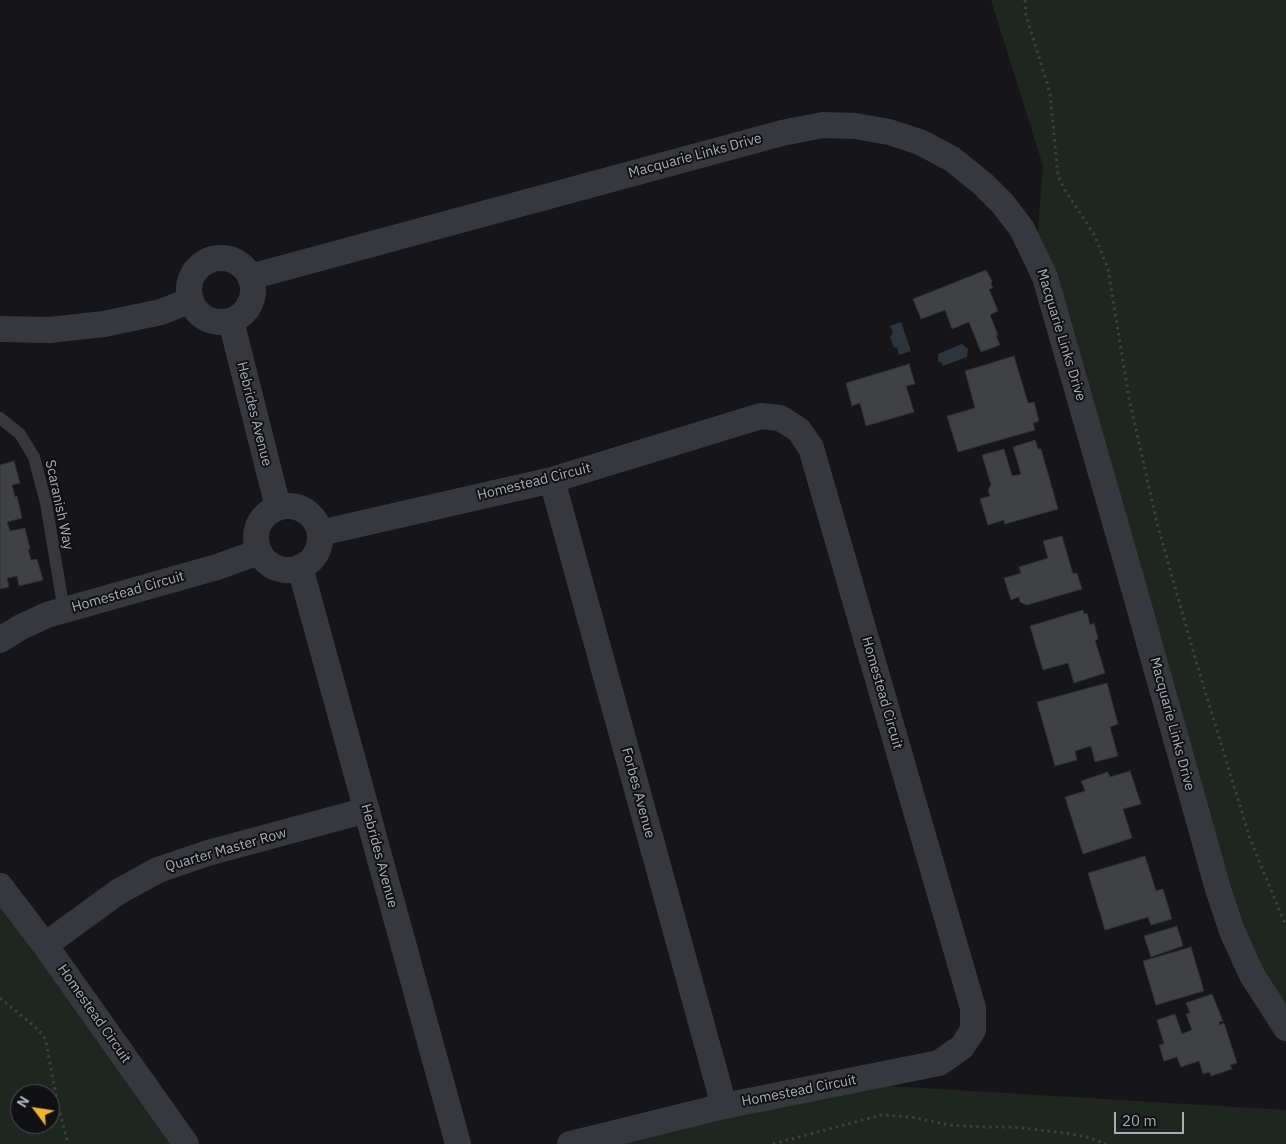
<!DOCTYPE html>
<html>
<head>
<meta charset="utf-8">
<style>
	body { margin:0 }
	#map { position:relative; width:1286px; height:1144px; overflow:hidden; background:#161618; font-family:"IBM Plex Sans",sans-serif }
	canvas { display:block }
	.north { position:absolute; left:10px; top:1084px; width:50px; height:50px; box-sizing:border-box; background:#111113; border:1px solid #4d4f55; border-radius:50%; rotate:301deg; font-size:14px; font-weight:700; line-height:20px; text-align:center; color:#a8adb8 }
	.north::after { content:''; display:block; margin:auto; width:18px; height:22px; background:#f2b134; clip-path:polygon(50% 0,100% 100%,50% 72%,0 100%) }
	.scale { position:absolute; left:1114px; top:1112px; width:70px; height:22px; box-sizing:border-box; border:2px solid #a8adb8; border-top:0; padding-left:6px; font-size:15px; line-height:18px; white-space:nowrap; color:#a8adb8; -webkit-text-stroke:4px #111113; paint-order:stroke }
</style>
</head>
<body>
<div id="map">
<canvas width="1286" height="1144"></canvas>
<div class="north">N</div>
<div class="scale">20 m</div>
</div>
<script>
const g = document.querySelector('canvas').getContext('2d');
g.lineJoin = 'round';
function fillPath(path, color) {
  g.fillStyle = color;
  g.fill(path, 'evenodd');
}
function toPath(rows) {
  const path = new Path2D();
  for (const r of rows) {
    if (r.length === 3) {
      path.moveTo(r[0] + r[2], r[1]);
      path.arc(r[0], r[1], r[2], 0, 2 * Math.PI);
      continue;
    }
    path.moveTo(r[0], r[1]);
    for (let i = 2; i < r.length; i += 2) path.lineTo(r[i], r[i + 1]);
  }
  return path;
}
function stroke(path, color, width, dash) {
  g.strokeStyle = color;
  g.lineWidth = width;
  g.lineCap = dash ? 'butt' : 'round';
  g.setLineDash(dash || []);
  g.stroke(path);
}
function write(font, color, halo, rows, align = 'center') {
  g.font = font + ' "IBM Plex Sans",sans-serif';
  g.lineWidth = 4;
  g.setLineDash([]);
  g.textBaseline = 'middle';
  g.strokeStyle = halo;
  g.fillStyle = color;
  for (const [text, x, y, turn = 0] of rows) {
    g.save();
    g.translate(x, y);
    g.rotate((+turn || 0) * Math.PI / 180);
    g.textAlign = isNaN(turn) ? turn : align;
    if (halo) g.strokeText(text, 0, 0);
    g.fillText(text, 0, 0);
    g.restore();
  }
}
fillPath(toPath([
	[991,0,1286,0,1286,1028,1252,975,1036,256,1043,166],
	[0,886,186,1144,0,1144],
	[20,1094,50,1094,50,1124,20,1124],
	[840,1083,1286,1110,1286,1144,578,1144]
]), '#1e261f');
fillPath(toPath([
	[901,322,911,351,899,355,897,347,894,348,890,337,893,333,890,326],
	[962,344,968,349,967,357,943,366,942,363,938,361,938,354]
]), '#2c353c');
const building = toPath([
	[986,270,992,281,991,284,993,288,989,289,998,311,990,315,998,335,996,336,1000,345,981,352,969,322,952,329,945,310,921,319,913,299,986,270],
	[1014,356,1028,403,1034,402,1039,421,1033,423,1035,430,958,452,947,416,975,408,965,371,1014,356],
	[909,364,915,384,906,386,914,412,866,426,860,403,852,406,846,383,909,364],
	[1035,440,1038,449,1041,449,1058,509,1005,524,1004,520,988,525,980,499,990,496,988,490,991,485,982,455,1004,449,1012,476,1021,474,1013,447,1035,440],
	[14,461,20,483,12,485,15,497,17,496,22,518,7,522,10,531,25,528,30,549,28,549,31,560,37,559,43,580,19,586,17,576,7,578,9,587,0,589,0,465,14,461],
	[1062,536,1073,574,1077,573,1082,589,1027,605,1020,602,1019,597,1011,600,1004,578,1021,573,1019,567,1048,558,1043,541,1062,536],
	[1083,610,1084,614,1087,613,1090,625,1094,623,1098,639,1095,640,1105,673,1074,683,1068,663,1043,670,1030,626,1083,610],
	[1107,683,1118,724,1110,727,1118,756,1095,762,1091,746,1075,751,1077,760,1055,766,1037,702,1107,683],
	[1130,771,1141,804,1123,809,1132,838,1083,854,1065,797,1085,791,1081,781,1108,772,1110,777,1130,771],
	[1145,856,1156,891,1163,889,1172,919,1151,925,1148,917,1105,930,1088,873,1145,856],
	[1177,926,1183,946,1151,957,1144,936,1177,926],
	[1191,947,1204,991,1156,1005,1143,961,1191,947],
	[1212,994,1223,1021,1219,1022,1220,1025,1224,1023,1237,1063,1230,1065,1232,1069,1211,1076,1210,1072,1203,1074,1199,1061,1181,1067,1177,1057,1164,1061,1159,1045,1164,1044,1157,1020,1175,1014,1182,1034,1192,1030,1186,1014,1190,1013,1186,1003,1212,994]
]);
fillPath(building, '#404145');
stroke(building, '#303034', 1);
stroke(toPath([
	[1025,0,1026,15,1050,93,1058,176,1065,190,1095,236,1108,269,1129,398,1157,523,1195,658,1250,839,1286,926],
	[0,998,33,1025,43,1035,46,1042,57,1101,68,1144],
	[773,1144,881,1115,911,1117,950,1125,981,1127,1012,1127,1065,1133,1087,1137,1106,1144]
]), '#3d3f44', 3, [2.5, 4]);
stroke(toPath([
	[0,418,20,434,34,457,46,503,64,611]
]), '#37383d', 12);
stroke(toPath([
	[221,290,32],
	[250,277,782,133,823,125,855,126,889,132,920,142,952,159,983,184,1003,204,1022,229,1045,277,1133,585,1218,889,1232,931,1252,975,1286,1028],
	[231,321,278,507],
	[0,329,49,330,104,324,161,312,191,300],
	[552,480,724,1106],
	[288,538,32],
	[320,533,552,480,761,416,780,418,799,430,811,448,973,1008,973,1030,962,1047,939,1063,724,1106,570,1144],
	[300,567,458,1144],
	[0,640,21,627,47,615,217,567,259,552],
	[0,886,45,945,186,1144],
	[45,945,118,892,158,870,208,853,367,810]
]), '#37383d', 26);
write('14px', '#a8adb8', '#111113', [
	["Macquarie Links Drive",695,156,-15],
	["Macquarie Links Drive",1061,335,73],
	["Hebrides Avenue",254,414,76],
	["Homestead Circuit",534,482,-14],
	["Scaranish Way",59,505,78],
	["Homestead Circuit",128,592,-16],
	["Homestead Circuit",882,693,74],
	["Macquarie Links Drive",1172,724,75],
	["Forbes Avenue",638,793,75],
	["Quarter Master Row",226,850,-16],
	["Hebrides Avenue",379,856,75],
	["Homestead Circuit",94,1014,55],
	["Homestead Circuit",799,1091,-11]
]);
</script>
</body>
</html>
